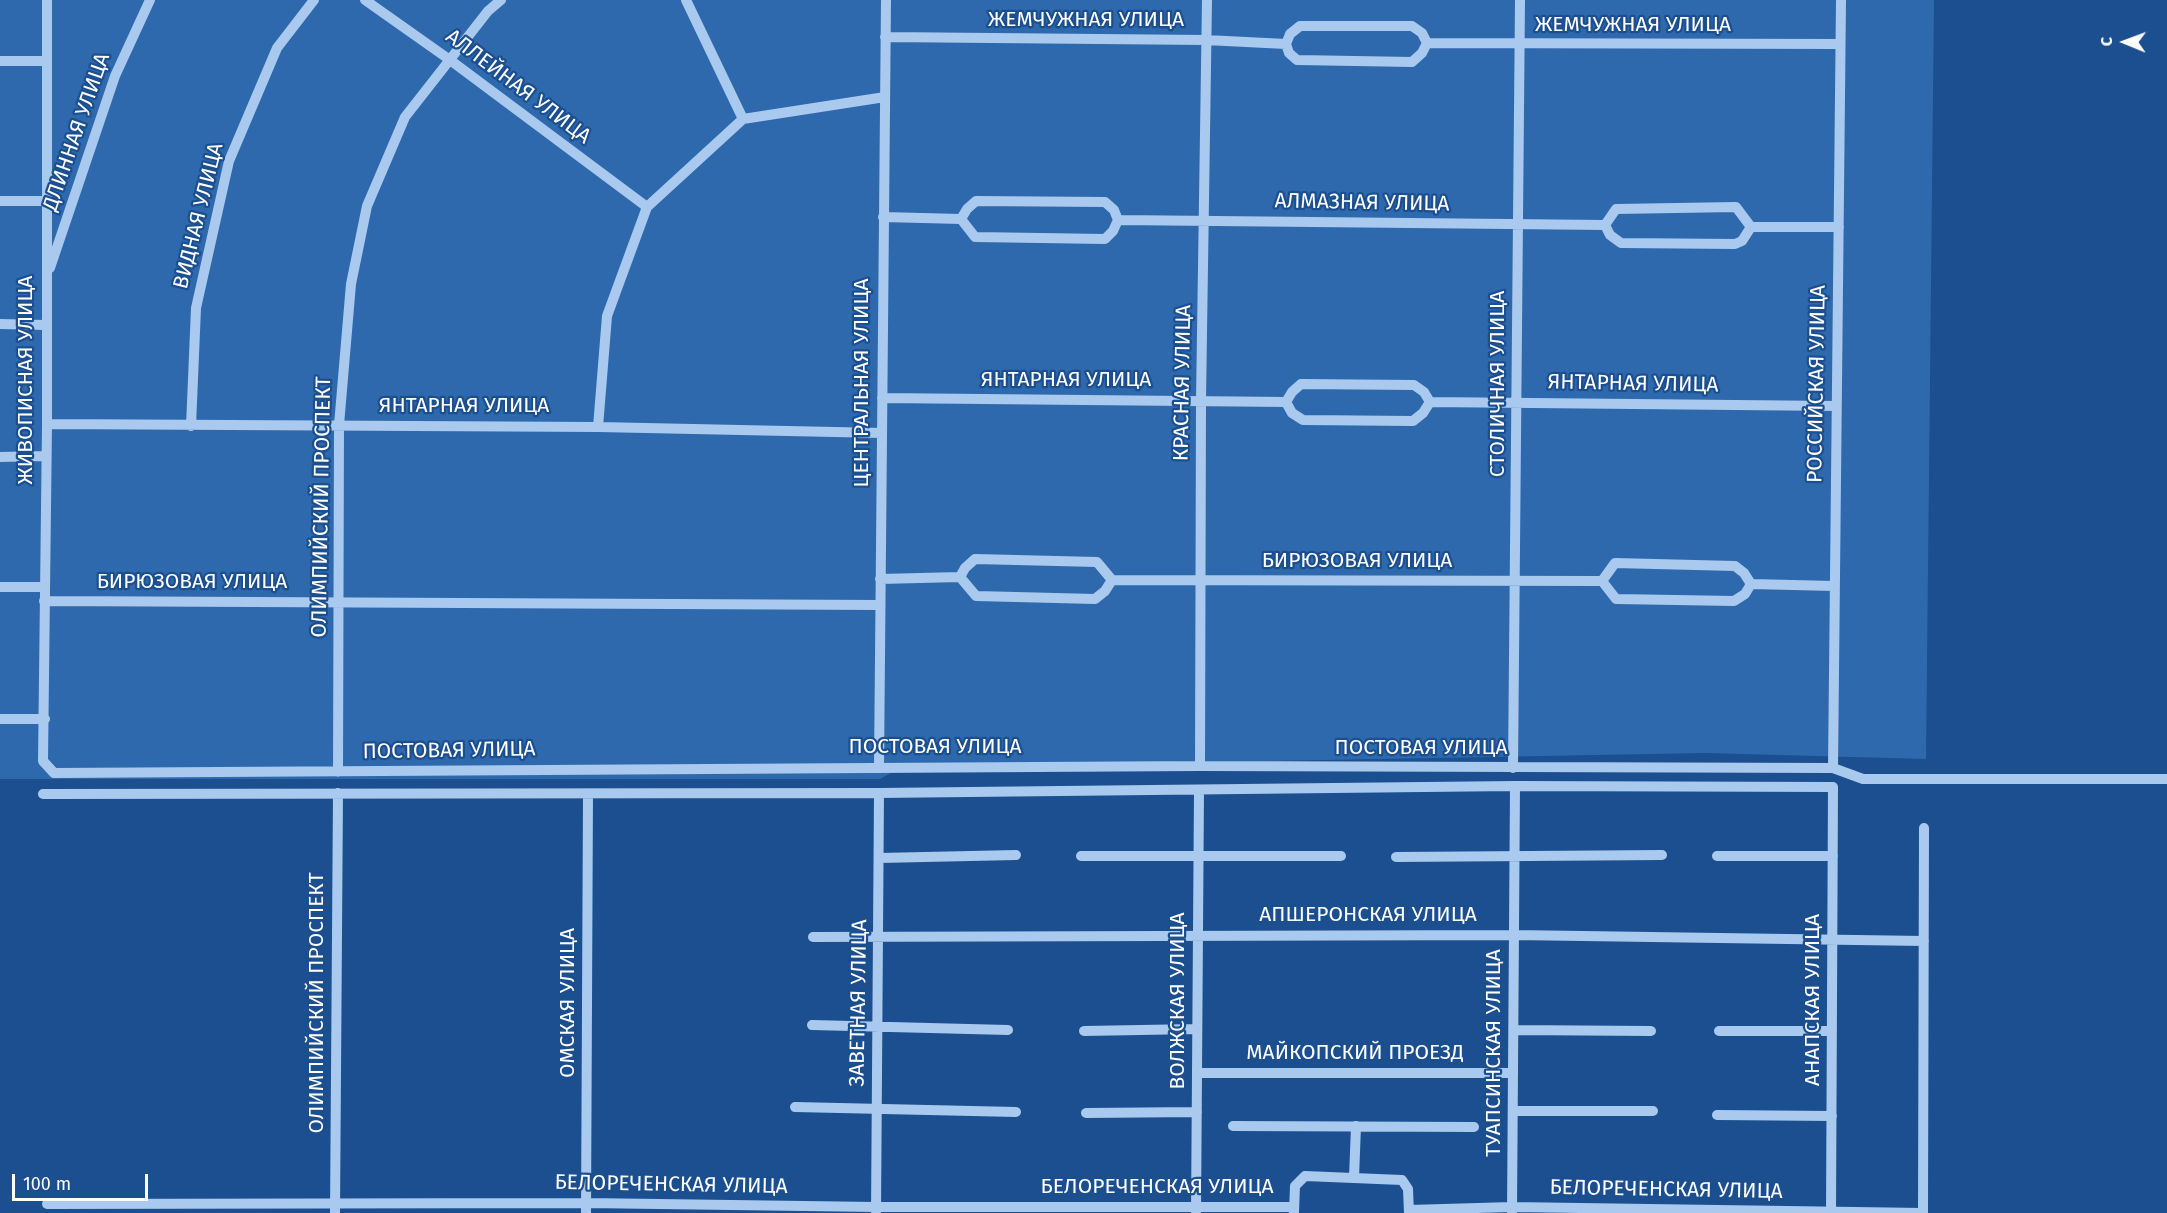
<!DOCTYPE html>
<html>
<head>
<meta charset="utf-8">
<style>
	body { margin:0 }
	#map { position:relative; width:2167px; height:1213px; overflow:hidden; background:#1b4f8f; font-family:"Fira Sans",sans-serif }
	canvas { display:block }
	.north { position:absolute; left:2095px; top:12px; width:60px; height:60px; -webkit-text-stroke:4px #1b4f8f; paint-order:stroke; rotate:271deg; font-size:16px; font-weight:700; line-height:24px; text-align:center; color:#fff }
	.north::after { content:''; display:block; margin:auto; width:21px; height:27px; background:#fff; clip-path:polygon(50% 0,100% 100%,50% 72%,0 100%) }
	.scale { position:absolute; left:12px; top:1174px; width:136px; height:27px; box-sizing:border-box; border:3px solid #fff; border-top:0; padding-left:8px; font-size:18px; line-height:21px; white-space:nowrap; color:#fff; -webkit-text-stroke:4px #1b4f8f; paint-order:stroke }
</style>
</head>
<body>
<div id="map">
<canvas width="2167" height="1213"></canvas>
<div class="north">С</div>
<div class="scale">100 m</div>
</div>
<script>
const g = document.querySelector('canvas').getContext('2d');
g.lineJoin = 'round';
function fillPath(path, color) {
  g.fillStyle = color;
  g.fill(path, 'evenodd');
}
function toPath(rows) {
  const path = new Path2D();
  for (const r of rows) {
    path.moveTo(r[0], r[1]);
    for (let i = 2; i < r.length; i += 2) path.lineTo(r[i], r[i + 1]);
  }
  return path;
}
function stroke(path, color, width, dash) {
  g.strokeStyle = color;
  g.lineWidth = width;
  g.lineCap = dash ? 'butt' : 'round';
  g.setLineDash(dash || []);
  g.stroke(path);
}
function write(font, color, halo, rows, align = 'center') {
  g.font = font + ' "Fira Sans",sans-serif';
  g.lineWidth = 4.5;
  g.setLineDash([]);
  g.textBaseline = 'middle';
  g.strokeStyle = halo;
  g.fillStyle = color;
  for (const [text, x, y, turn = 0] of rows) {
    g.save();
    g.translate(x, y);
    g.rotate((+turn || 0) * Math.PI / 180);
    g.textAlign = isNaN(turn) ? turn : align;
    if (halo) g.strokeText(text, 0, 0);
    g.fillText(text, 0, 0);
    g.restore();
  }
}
fillPath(toPath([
	[0,0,1934,0,1926,759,1705,753,1271,761,907,764,880,779,0,779]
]), '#2e69ad');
stroke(toPath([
	[47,0,47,424,43,761,54,773,1200,766,1833,768,1863,779,2167,779],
	[365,0,450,60,647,207],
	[686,0,743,119],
	[885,37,1206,40,1286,44,1290,34,1300,26,1412,26,1422,33,1427,43,1840,44],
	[1286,44,1289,53,1297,60,1412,62,1422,53,1427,43],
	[0,61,47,61],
	[0,201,47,201],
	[883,217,961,219,967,209,976,201,1105,202,1114,210,1118,220,1605,225,1616,209,1736,207,1751,227,1839,227],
	[961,219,975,237,1105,239,1113,231,1118,220],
	[1605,225,1610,235,1621,243,1735,244,1742,241,1751,227],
	[50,268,115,76,150,0],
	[0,324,45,325],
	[882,398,1286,402,1292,413,1303,420,1413,421,1423,413,1430,402,1836,406],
	[1286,402,1292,392,1301,384,1414,385,1424,392,1430,402],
	[47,424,598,427,882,433],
	[191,426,196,308,229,161,277,48,314,0],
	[598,427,607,316,647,207,743,119,885,97],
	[0,457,45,456],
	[960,577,965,568,975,559,1097,562,1112,580],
	[880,579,960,577,976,596,1095,599,1105,591,1112,580,1602,581,1615,563,1735,566,1744,573,1751,584,1834,586],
	[1602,581,1616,599,1734,601,1745,594,1751,584],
	[0,587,44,587],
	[44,601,880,605],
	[0,719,45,719],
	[879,766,886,0],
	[1200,766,1201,400,1207,0],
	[1513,768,1520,0],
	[1833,768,1841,0],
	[338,772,339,425,351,284,367,206,405,117,488,11,501,0],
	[43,794,879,793,1515,786,1833,787,1831,1213],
	[1081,856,1341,856],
	[1717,856,1833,856],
	[1396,857,1662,855],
	[879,858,1016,855],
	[813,937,1514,935,1924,941],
	[812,1025,1008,1030],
	[1514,1030,1651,1031],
	[1084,1031,1197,1029],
	[1719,1031,1832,1031],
	[1197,1073,1513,1073],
	[795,1107,1016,1112],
	[1513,1111,1653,1111],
	[1086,1113,1197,1112],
	[1717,1115,1832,1116],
	[1233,1126,1474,1127],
	[1354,1178,1356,1126],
	[47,1204,586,1203,876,1207,1294,1207],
	[1409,1210,1512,1207,1923,1213],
	[1294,1212,1295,1186,1305,1176,1402,1180,1408,1189,1409,1213],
	[1512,1212,1515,786],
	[335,1213,338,793],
	[586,1213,588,794],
	[876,1213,879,793],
	[1196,1213,1199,790],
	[1923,1213,1924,828]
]), '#a9c9ee', 10);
write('21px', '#fff', '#1b4f8f', [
	["ЖЕМЧУЖНАЯ УЛИЦА",1086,20],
	["ЖЕМЧУЖНАЯ УЛИЦА",1633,25],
	["АЛЛЕЙНАЯ УЛИЦА",518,87,37],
	["ДЛИННАЯ УЛИЦА",77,132,-71],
	["АЛМАЗНАЯ УЛИЦА",1362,203,1],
	["ВИДНАЯ УЛИЦА",199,216,-76],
	["ЖИВОПИСНАЯ УЛИЦА",26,380,-90],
	["ЯНТАРНАЯ УЛИЦА",1066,380],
	["ЦЕНТРАЛЬНАЯ УЛИЦА",862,383,-90],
	["КРАСНАЯ УЛИЦА",1183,383,-89],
	["СТОЛИЧНАЯ УЛИЦА",1498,384,-90],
	["ЯНТАРНАЯ УЛИЦА",1633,384,1],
	["РОССИЙСКАЯ УЛИЦА",1817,384,-89],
	["ЯНТАРНАЯ УЛИЦА",464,406],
	["ОЛИМПИЙСКИЙ ПРОСПЕКТ",322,507,-89],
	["БИРЮЗОВАЯ УЛИЦА",1357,561],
	["БИРЮЗОВАЯ УЛИЦА",192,582],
	["ПОСТОВАЯ УЛИЦА",935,747],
	["ПОСТОВАЯ УЛИЦА",1421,748],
	["ПОСТОВАЯ УЛИЦА",449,751,-1],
	["АПШЕРОНСКАЯ УЛИЦА",1368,915],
	["АНАПСКАЯ УЛИЦА",1813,1000,-90],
	["ВОЛЖСКАЯ УЛИЦА",1178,1001,-90],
	["ОЛИМПИЙСКИЙ ПРОСПЕКТ",317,1003,-90],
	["ОМСКАЯ УЛИЦА",568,1003,-90],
	["ЗАВЕТНАЯ УЛИЦА",859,1003,-89],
	["МАЙКОПСКИЙ ПРОЕЗД",1355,1053],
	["ТУАПСИНСКАЯ УЛИЦА",1494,1053,-90],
	["БЕЛОРЕЧЕНСКАЯ УЛИЦА",671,1185,1],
	["БЕЛОРЕЧЕНСКАЯ УЛИЦА",1157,1187],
	["БЕЛОРЕЧЕНСКАЯ УЛИЦА",1666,1190,1]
]);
</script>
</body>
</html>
